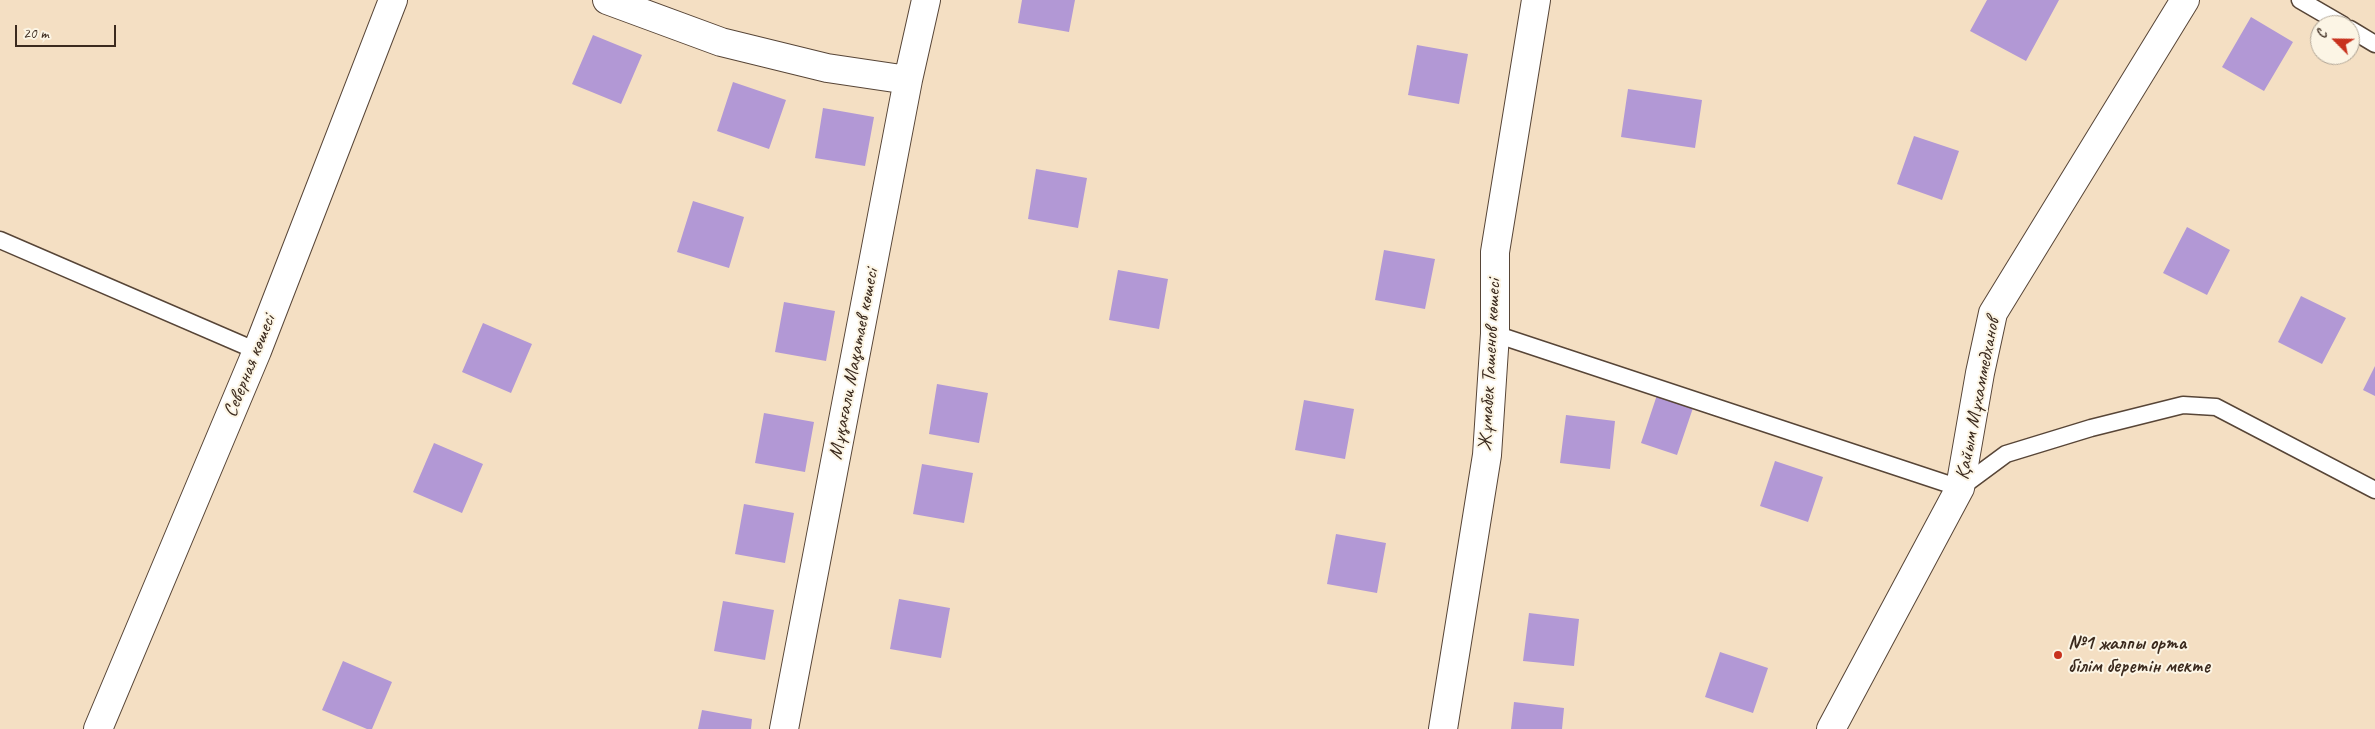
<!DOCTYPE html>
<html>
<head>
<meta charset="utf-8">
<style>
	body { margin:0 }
	#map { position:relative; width:2375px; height:729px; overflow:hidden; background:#f4dfc3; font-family:Caveat,sans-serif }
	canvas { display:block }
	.north { position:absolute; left:2310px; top:15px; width:50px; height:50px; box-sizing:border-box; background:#fcf5e5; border:1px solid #afa495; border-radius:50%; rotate:293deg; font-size:14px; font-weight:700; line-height:20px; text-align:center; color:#3b2a1e }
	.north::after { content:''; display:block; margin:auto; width:18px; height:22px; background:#c8321e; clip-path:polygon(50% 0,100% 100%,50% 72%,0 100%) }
	.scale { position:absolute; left:15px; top:25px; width:101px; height:22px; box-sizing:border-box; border:2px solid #3b2a1e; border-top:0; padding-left:6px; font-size:15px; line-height:18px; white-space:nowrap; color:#3b2a1e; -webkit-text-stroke:4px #fcf5e5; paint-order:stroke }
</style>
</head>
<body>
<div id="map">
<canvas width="2375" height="729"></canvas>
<div class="north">С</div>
<div class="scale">20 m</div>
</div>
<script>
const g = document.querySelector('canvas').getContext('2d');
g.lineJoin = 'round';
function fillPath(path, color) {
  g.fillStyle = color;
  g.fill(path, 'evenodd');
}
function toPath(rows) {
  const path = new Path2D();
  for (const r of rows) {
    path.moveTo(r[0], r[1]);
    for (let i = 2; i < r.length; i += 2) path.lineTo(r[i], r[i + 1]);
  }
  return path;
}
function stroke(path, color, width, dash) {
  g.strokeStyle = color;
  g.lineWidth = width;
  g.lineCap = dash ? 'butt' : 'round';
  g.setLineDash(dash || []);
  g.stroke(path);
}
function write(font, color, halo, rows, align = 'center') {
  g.font = font + ' Caveat,sans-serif';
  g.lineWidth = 4;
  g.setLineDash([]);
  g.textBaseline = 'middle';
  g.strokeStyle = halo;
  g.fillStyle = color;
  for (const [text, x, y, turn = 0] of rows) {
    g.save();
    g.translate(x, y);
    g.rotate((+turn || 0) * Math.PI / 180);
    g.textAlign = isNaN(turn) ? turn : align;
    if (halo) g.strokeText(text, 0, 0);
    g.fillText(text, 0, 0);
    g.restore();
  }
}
fillPath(toPath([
	[1022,0,1075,0,1069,32,1018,23],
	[1987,0,2059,0,2026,61,1970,31],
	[2251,17,2293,42,2264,91,2222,67],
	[593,35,642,55,621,104,572,84],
	[1417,45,1468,54,1459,104,1408,95],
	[733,82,786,100,769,149,717,131],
	[1628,89,1702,100,1695,148,1621,137],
	[823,108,874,117,865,166,815,158],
	[1914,136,1959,151,1942,200,1897,184],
	[1036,169,1087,178,1078,228,1028,219],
	[693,201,744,217,729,268,677,252],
	[2187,227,2230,250,2207,295,2163,273],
	[1384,250,1435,259,1425,309,1375,300],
	[1118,270,1168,279,1159,329,1109,320],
	[2301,296,2346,318,2322,364,2278,342],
	[784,302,835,311,826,361,775,352],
	[483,323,532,344,511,393,462,372],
	[2375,366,2375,396,2363,390],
	[937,384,988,393,979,443,929,434],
	[1658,392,1694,405,1677,455,1641,443],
	[1304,400,1354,409,1345,459,1295,450],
	[764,413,814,422,805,472,755,463],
	[1566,415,1615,421,1610,469,1560,463],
	[434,443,483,464,462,513,413,492],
	[1775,461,1823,477,1808,522,1760,506],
	[922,464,973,473,964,523,913,514],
	[744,504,794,513,785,563,735,554],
	[1336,534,1386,543,1377,593,1327,584],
	[899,599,950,608,941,658,890,649],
	[723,601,774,610,765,660,714,651],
	[1529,613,1579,619,1574,666,1523,661],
	[1720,652,1768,668,1753,713,1705,697],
	[343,661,392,682,372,729,367,729,322,710],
	[1514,702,1564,708,1562,729,1511,729],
	[702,710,752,719,751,729,698,729]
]), '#b298d5');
const service = toPath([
	[2300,0,2343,25],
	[2350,29,2375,44],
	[0,240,257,351],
	[1495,334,1960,488,2006,454,2091,428,2183,405,2216,407,2375,490]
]);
const minor = toPath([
	[607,0,721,42,827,68,908,80],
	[98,729,257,351,393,0],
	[784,729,908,80,926,0],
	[1443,729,1487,455,1495,334,1495,252,1536,0],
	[1831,729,1960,488,1980,373,1993,313,2185,0]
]);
stroke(service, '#574537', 19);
stroke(minor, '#574537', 30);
stroke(service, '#fff', 16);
stroke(minor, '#fff', 28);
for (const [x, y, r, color] of [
	[2058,655,5,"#c8321e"]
]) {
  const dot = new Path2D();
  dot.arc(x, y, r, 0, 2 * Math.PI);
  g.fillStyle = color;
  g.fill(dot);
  stroke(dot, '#fcf5e5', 2);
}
write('20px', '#3b2a1e', '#fcf5e5', [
	["Мұқағали Мақатаев көшесі",854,364,-79],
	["Жұмабек Ташенов көшесі",1490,365,-87],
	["Северная көшесі",250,366,-68],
	["Қайым Мұхаммедханов",1978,399,-79]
]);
write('bold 20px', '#3b2a1e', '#fcf5e5', [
	["№1 жалпы орта",2068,644],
	["білім беретін мекте",2068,667]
], 'left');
</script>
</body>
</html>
